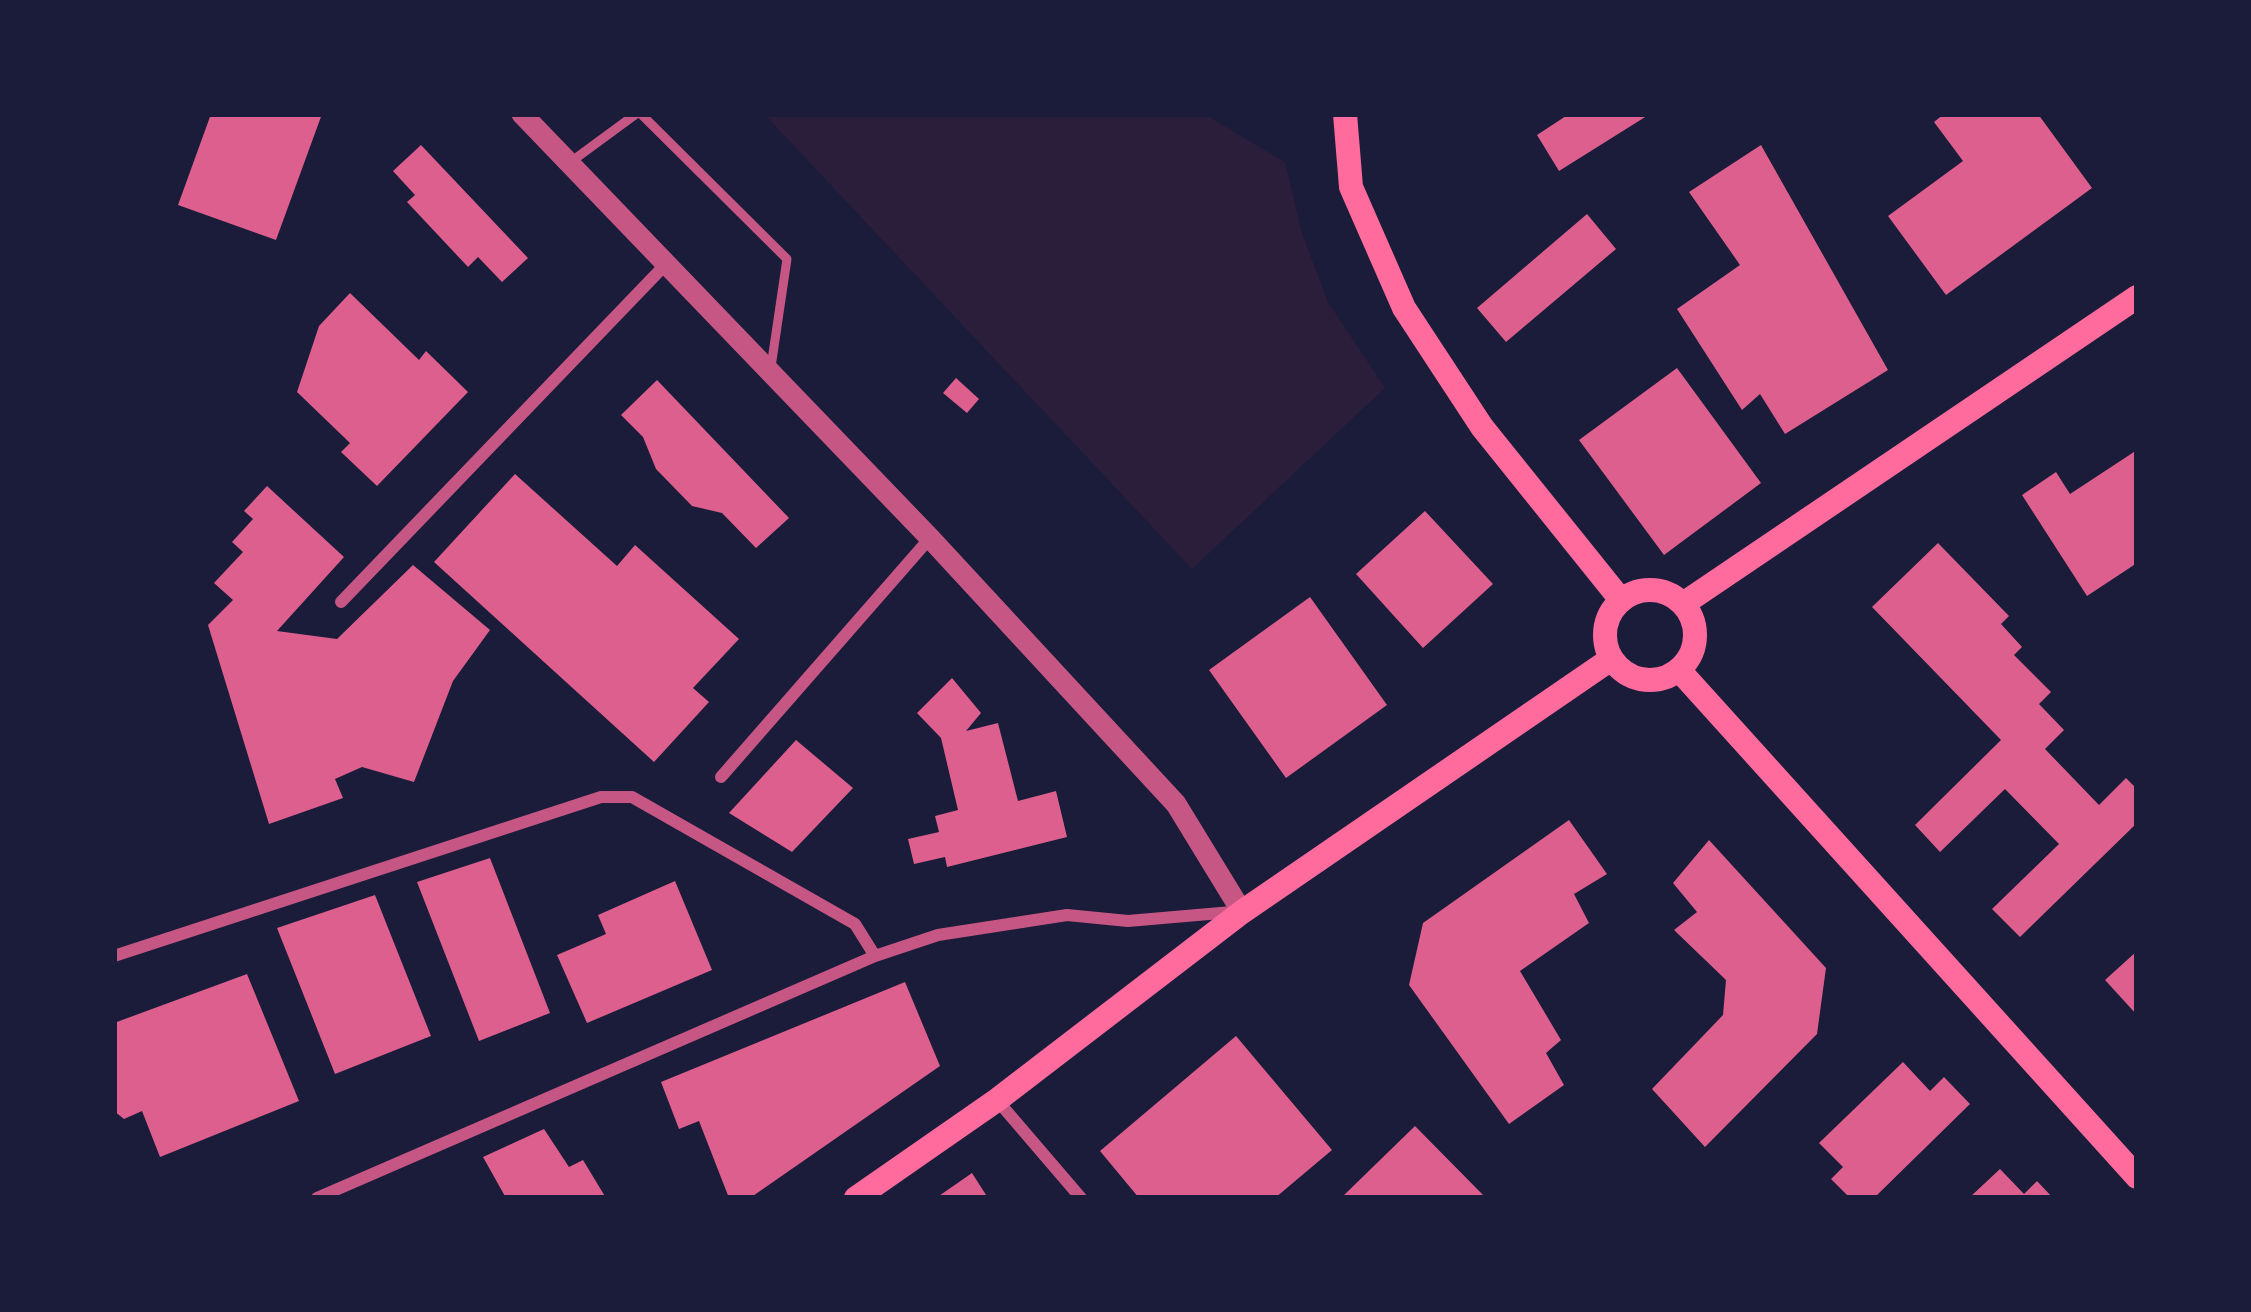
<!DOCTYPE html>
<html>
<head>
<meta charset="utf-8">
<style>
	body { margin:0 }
	#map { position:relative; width:2251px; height:1312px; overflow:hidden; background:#1b1b3a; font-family:"Golos Text",sans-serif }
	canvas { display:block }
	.frame { position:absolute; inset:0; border:117px solid #1b1b3a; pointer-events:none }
</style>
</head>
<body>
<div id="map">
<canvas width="2251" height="1312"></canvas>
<div class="frame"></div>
</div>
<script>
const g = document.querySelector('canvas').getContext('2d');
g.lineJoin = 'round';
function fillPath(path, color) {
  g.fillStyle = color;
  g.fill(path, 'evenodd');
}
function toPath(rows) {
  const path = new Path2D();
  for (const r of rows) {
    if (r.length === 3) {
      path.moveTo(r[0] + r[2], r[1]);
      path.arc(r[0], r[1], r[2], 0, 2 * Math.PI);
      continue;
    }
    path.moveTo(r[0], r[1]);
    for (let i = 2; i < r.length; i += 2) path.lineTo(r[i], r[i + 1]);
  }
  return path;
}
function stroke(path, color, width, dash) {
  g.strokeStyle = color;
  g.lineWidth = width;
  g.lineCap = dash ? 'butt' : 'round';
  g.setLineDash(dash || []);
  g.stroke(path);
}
fillPath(toPath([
	[764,114,1204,114,1285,162,1302,233,1328,302,1385,388,1192,569]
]), '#2a1e3b');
fillPath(toPath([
	[211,114,322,114,276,240,178,205],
	[1569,114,1650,114,1559,171,1537,135],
	[1944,114,2038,114,2092,188,1946,295,1888,216,1963,161,1934,122],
	[421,145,528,258,502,282,478,257,468,267,407,202,415,195,393,171],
	[1761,145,1888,370,1785,434,1760,394,1742,410,1677,309,1740,265,1689,192],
	[1587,214,1616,249,1506,342,1477,308],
	[350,293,419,360,426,351,468,392,377,486,341,452,350,443,297,392,319,326],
	[1677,368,1761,483,1664,555,1579,440],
	[956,378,979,399,967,413,943,393],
	[657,380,789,518,756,548,722,513,692,506,656,469,643,437,621,415],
	[2137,450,2137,563,2087,596,2022,495,2056,472,2070,494],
	[515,474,617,566,635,545,739,639,693,688,709,702,654,762,434,562],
	[267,486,344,557,277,631,337,639,413,565,490,630,453,681,414,782,362,767,335,779,343,798,269,824,208,625,233,600,214,583,243,552,232,542,253,519,244,511],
	[1425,511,1493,584,1423,648,1356,574],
	[1938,543,2009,616,2001,624,2022,647,2014,655,2051,692,2039,704,2064,730,2045,749,2099,805,2126,778,2137,789,2137,823,2020,937,1992,909,2059,844,2005,789,1940,852,1915,825,2001,740,1872,607],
	[1310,597,1387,705,1286,778,1209,670],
	[952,678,981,713,966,731,998,723,1018,801,1056,791,1067,837,947,867,945,857,914,864,908,839,939,832,935,816,958,810,941,738,917,713],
	[796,740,853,788,792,852,729,813],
	[1569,820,1607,874,1574,894,1589,923,1520,971,1561,1040,1546,1053,1564,1085,1509,1124,1409,985,1423,923],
	[1709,840,1826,968,1817,1034,1705,1147,1652,1089,1723,1015,1726,980,1674,930,1697,912,1673,883],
	[490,858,550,1013,479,1041,417,882],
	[675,881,712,970,587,1023,557,955,606,934,598,915],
	[375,895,431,1036,335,1074,277,928],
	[2137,951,2137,1015,2105,980],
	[247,974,299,1101,160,1157,142,1111,124,1119,114,1111,114,1023],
	[905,982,940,1066,750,1198,729,1198,699,1121,679,1129,661,1082],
	[1236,1036,1332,1150,1275,1198,1139,1198,1100,1151],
	[1903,1062,1930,1091,1944,1077,1970,1104,1874,1198,1850,1198,1831,1179,1843,1167,1819,1143],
	[1415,1126,1486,1198,1341,1198],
	[544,1129,569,1167,583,1160,606,1198,506,1198,483,1157],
	[2000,1169,2024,1194,2037,1181,2053,1198,1969,1198],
	[972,1173,988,1198,936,1198]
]), '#dd5f8e');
stroke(toPath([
	[641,114,787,259,771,367],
	[572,161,636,114]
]), '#c65784', 9);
stroke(toPath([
	[341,602,666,264],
	[721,777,930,538],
	[114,956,601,797,632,797,855,924,875,956],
	[997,1100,1081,1198],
	[317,1198,875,956,938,935,1067,915,1128,921,1232,912]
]), '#c65784', 12);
stroke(toPath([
	[522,114,930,538,1176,804,1242,912]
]), '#c65784', 21);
stroke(toPath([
	[1345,114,1351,187,1404,308,1482,427,1621,600],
	[1650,635,45],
	[1683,604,2137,297],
	[1679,670,2137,1177],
	[856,1198,997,1100,1242,912,1611,659]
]), '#ff6b9d', 24);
</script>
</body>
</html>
